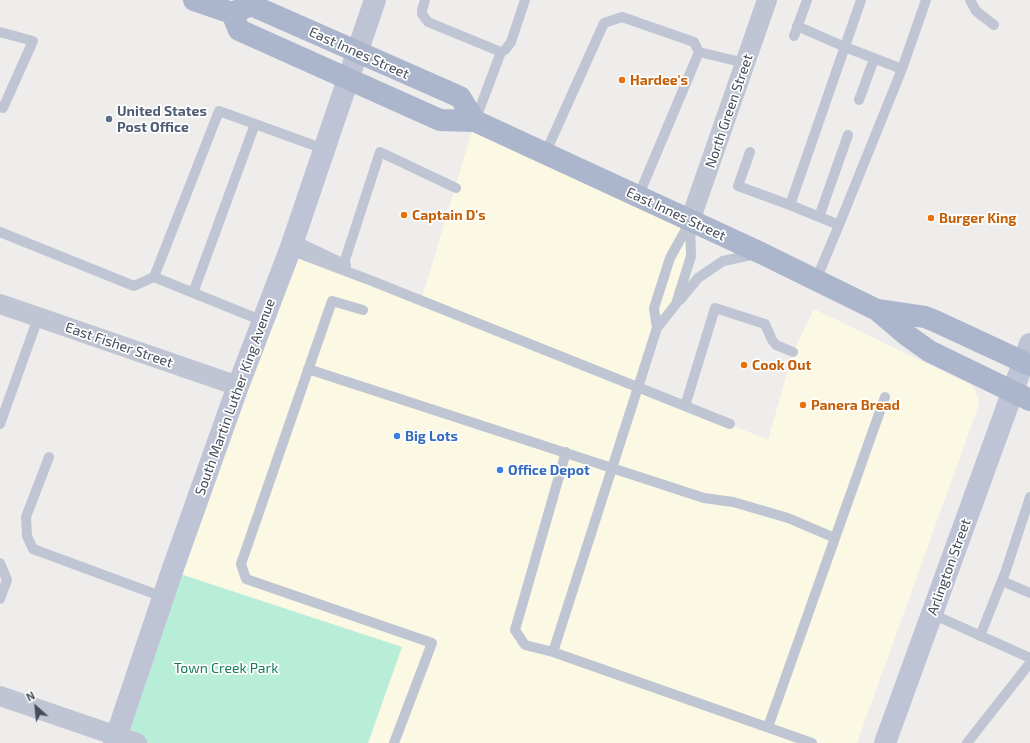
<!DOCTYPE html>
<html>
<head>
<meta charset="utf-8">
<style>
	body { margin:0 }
	#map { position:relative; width:1030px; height:743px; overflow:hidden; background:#efecec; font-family:"Exo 2",sans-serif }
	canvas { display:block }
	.north { position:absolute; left:16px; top:687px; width:40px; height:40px; -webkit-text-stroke:3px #fff; paint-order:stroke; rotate:333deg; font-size:11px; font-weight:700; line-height:16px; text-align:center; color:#444b59 }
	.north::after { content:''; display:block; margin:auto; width:14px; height:18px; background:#444b59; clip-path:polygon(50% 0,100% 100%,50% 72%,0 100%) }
</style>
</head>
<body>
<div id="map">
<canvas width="1030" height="743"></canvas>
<div class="north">N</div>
</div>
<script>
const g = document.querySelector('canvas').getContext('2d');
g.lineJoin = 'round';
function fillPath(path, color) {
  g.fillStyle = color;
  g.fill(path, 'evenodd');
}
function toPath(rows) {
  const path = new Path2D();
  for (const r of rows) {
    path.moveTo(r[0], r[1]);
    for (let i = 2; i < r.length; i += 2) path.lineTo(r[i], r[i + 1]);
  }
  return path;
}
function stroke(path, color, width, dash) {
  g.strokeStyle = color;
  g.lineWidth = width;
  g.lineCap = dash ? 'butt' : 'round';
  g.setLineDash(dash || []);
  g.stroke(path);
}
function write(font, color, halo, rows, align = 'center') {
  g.font = font + ' "Exo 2",sans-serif';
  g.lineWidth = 3.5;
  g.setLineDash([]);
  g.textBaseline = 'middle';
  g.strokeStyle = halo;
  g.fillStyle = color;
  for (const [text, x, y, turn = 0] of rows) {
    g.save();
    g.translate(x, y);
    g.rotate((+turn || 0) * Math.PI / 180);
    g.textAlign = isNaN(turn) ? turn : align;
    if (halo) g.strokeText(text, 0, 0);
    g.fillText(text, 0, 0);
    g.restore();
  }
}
fillPath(toPath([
	[475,121,690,221,691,256,676,304,657,328,638,387,768,440,793,352,814,309,969,384,973,387,979,400,977,410,857,743,368,743,402,647,180,574,290,250,421,301]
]), '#fbf9e3');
fillPath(toPath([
	[180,574,402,647,368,743,119,743]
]), '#b8eed8');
stroke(toPath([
	[425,0,422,10,422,14,428,22,501,52,505,50,511,42,525,0],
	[970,0,976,11,994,25],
	[797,26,845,47,902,69,839,225,816,280],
	[0,32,33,41,3,108,0,106],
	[794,36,807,0],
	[699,52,745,63],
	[902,69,926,0],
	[859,100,874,59],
	[475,121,501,52],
	[750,152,738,186,790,205,839,225],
	[545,154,604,23,622,17,694,42,699,52,638,197],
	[790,205,861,0],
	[819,217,848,135],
	[690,221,691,256,676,304,657,328,553,652,812,743],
	[0,232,134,286,154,277,219,111,324,149],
	[294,240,346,265],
	[290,250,372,281,730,424],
	[344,263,380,152,456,188],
	[154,277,263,321],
	[193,293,255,124],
	[680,300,698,278,723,261,756,254],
	[363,310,332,301,241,564,246,579,432,643,394,743],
	[657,328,654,308,670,258,690,222],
	[308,369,704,498,733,502,788,518,835,538],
	[685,406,715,308,765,324,772,340,776,345,793,352],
	[0,424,38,318],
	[49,457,26,517,27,536,33,549,163,597],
	[0,563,7,580,0,599],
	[1002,581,1030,593],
	[932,614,1030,658],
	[980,636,1005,573,1030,497],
	[553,652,525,645,515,630,566,452],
	[768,727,885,397],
	[967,743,1030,663]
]), '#bfc5d2', 10);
stroke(toPath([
	[690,221,767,0],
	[0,304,238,386],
	[0,696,137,743]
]), '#bfc5d2', 20);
stroke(toPath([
	[114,743,172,571,238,386,290,250,375,0],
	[885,743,1030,344]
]), '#bec4d6', 22);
stroke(toPath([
	[194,0,232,13,251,5,460,97,475,121],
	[232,13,239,30,440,120,475,121,761,253,877,310,904,333,929,351,1030,400],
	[877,310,925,317,935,321,1030,365]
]), '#abb5cc', 22);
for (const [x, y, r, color] of [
	[622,80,4,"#e8710a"],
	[109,119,4,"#5c6f8a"],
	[404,215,4,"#e8710a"],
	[931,218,4,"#e8710a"],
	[744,365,4,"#e8710a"],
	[803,405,4,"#e8710a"],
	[397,436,4,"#3f7fe0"],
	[500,470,4,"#3f7fe0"]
]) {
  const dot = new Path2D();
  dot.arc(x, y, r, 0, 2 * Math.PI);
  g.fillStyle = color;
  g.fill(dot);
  stroke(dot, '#fff', 1.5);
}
write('14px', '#444b59', '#fff', [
	["East Innes Street",359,53,24],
	["North Green Street",729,111,-71],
	["East Innes Street",676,214,25],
	["East Fisher Street",119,345,19],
	["South Martin Luther King Avenue",235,397,-70],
	["Arlington Street",949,567,-70]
]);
write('bold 14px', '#c56008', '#fff', [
	["Hardee's",630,80],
	["Captain D's",412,215],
	["Burger King",939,218],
	["Cook Out",752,365],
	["Panera Bread",811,405]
], 'left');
write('bold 14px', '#4e5e75', '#fff', [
	["United States",117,111],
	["Post Office",117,127]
], 'left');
write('bold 14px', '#366cbe', '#fff', [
	["Big Lots",405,436],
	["Office Depot",508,470]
], 'left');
write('14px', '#167a5d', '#fff', [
	["Town Creek Park",226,668]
]);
</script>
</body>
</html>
